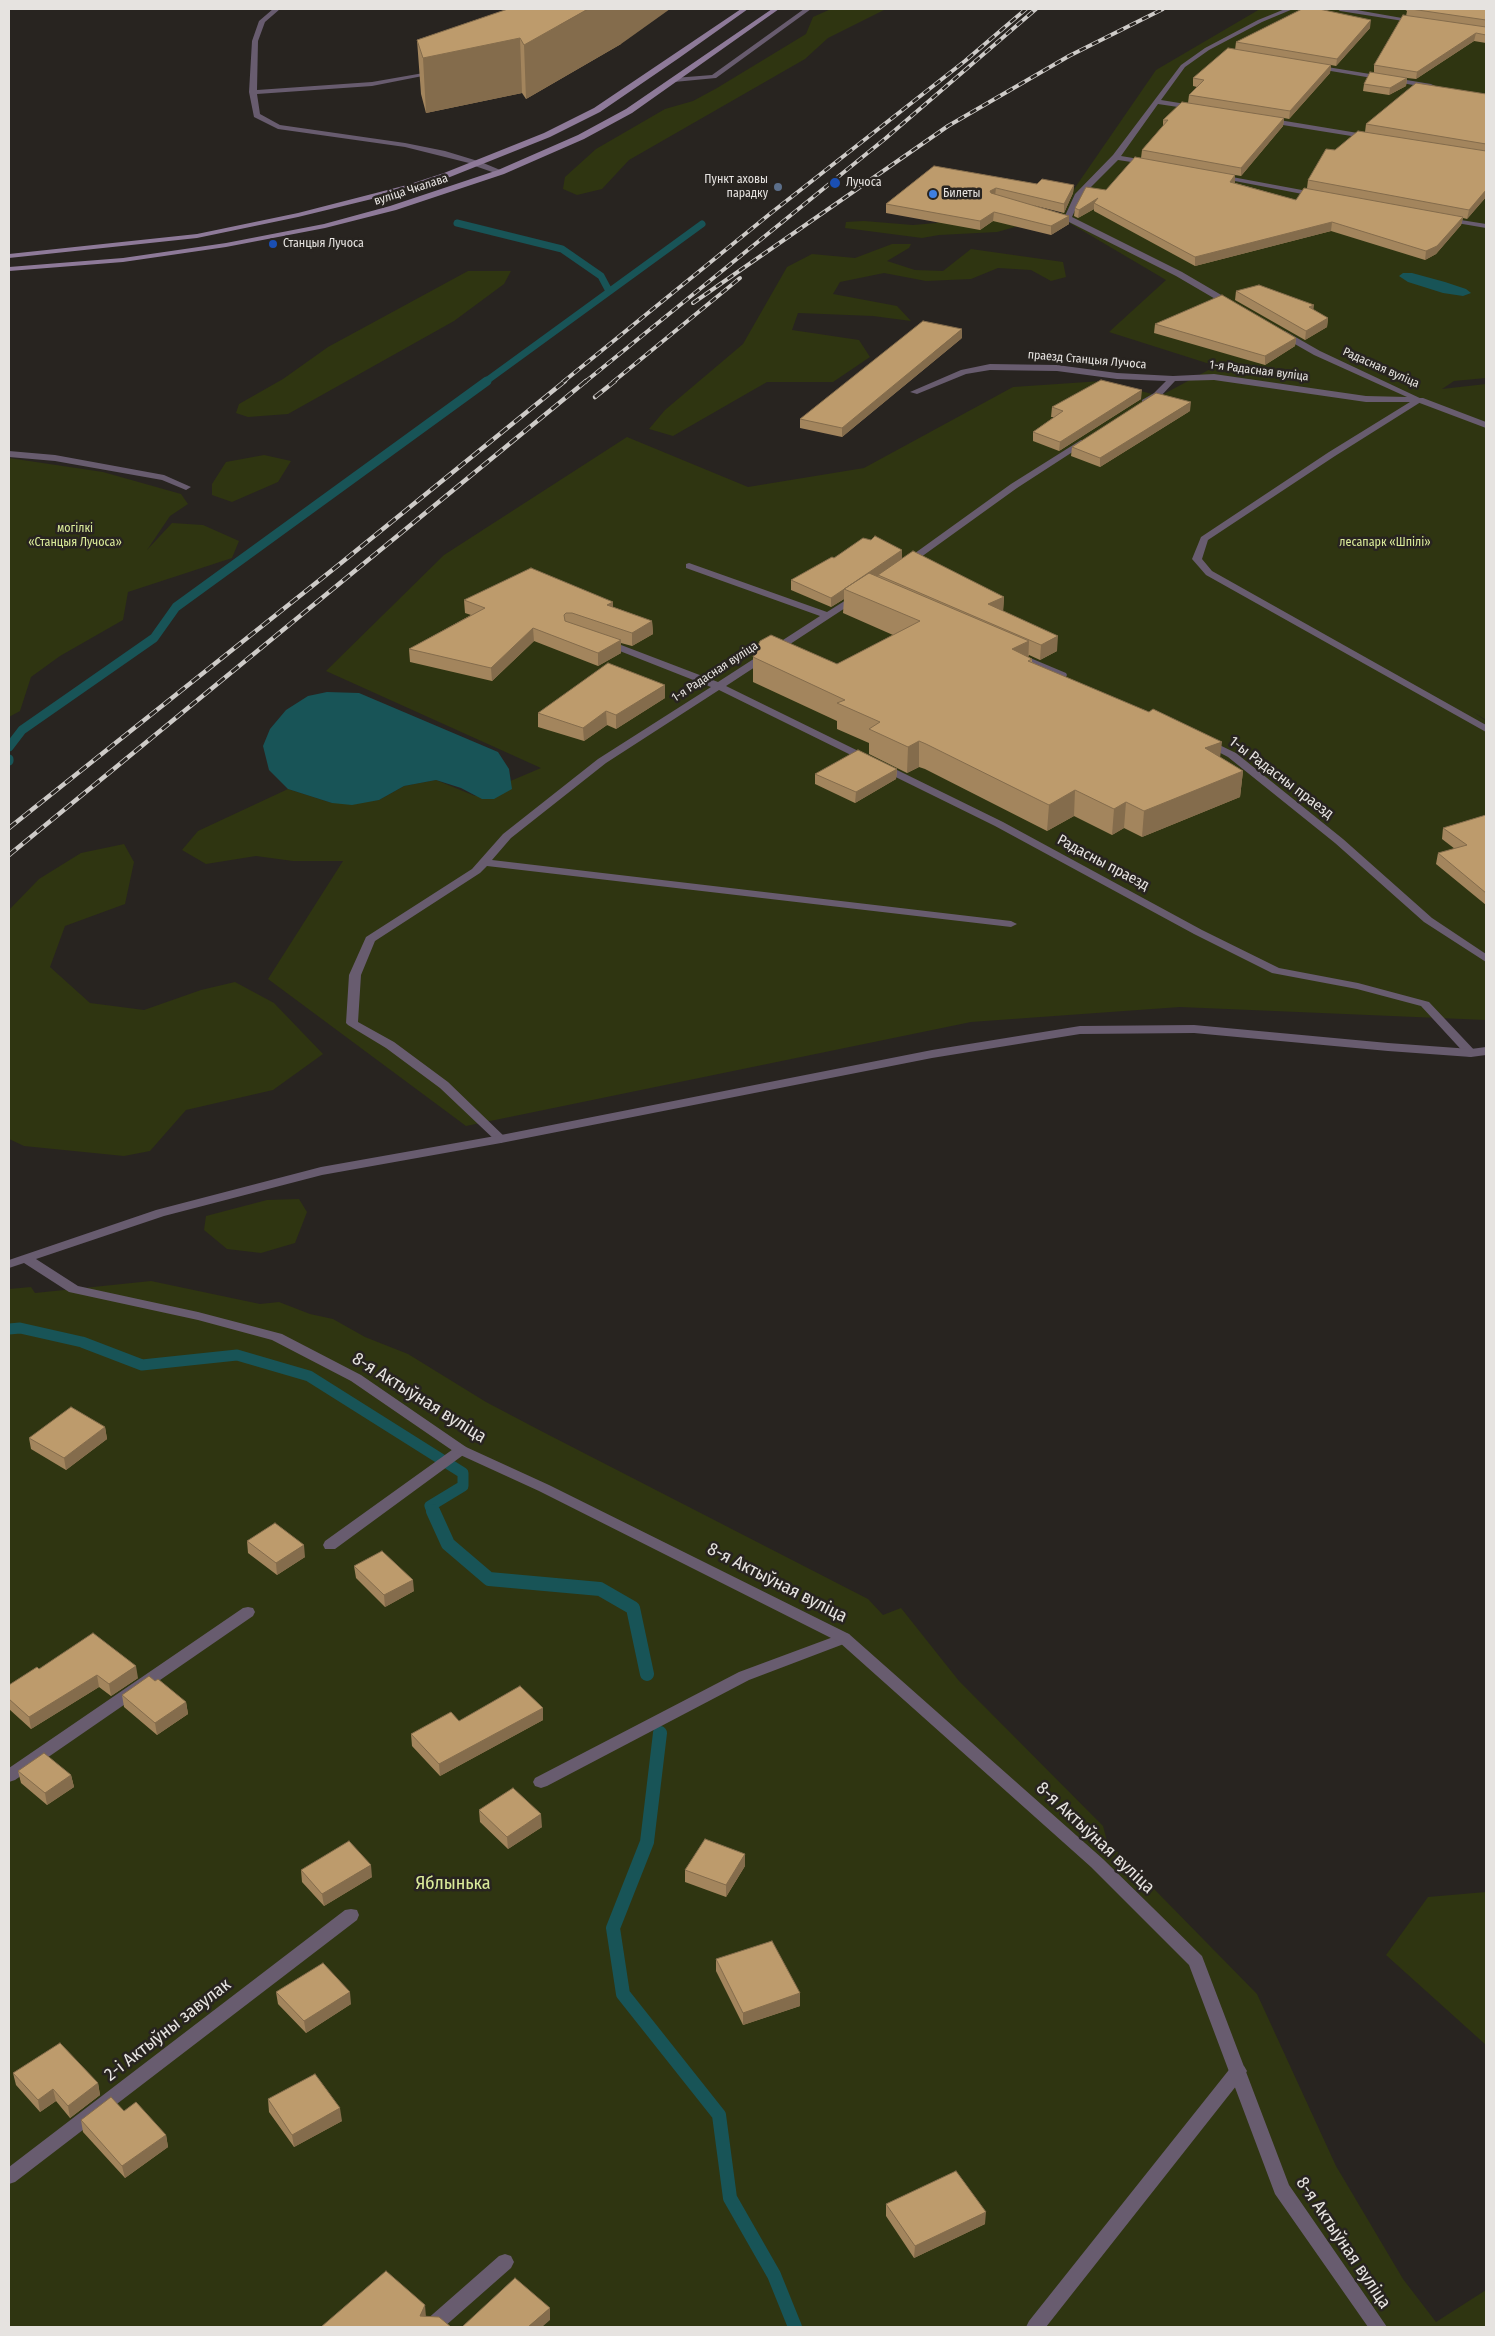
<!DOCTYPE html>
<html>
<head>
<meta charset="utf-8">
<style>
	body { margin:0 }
	#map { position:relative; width:1495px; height:2336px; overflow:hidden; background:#282420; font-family:"Fira Sans Condensed",sans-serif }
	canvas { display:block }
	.frame { position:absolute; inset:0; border:10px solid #e6e3e0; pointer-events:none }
</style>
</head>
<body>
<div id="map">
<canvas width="1495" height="2336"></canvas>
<div class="frame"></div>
</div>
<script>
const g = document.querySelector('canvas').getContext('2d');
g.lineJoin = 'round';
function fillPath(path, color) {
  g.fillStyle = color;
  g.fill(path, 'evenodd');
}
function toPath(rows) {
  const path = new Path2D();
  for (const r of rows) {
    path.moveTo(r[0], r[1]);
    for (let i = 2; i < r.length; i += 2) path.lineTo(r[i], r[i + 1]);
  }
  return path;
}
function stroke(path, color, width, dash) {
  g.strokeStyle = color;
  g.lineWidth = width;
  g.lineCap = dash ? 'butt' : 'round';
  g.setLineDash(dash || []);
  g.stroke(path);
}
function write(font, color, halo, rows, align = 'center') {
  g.font = font + ' "Fira Sans Condensed",sans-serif';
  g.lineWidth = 5;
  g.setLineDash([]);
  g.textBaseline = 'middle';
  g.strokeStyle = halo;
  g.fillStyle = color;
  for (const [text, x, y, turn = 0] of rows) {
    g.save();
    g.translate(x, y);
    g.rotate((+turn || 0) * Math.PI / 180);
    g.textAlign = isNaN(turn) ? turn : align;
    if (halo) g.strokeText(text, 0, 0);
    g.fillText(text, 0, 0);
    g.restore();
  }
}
fillPath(toPath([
	[831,9,886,9,828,38,805,59,629,160,602,189,577,195,563,189,565,177,596,149,665,109,693,101,717,88,806,34,813,17],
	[1260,9,1486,9,1486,378,1454,381,1442,389,1486,384,1486,720,1473,712,1486,721,1486,1020,1180,1007,971,1022,466,1126,268,979,343,861,293,861,256,856,206,864,182,850,198,831,288,789,332,803,379,800,404,786,436,780,475,796,541,768,326,671,444,555,627,437,748,487,864,468,1013,387,1102,381,1160,396,1216,366,1109,332,1166,280,1061,218,1061,208,1156,70],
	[1024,214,1015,227,997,232,939,235,922,238,845,228,846,222,864,221,913,225,936,223,959,216],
	[892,244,911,244,909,248,887,261,915,270,943,271,971,249,1063,262,1066,277,1051,281,1031,270,998,268,971,279,926,281,884,273,840,282,833,294,897,306,911,321,873,316,798,313,792,330,859,340,870,357,833,382,767,382,673,436,649,429,665,410,743,344,787,267,812,254,855,258],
	[468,271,511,271,504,284,454,321,288,414,248,417,236,413,239,404,283,379,328,347],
	[264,455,291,461,278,482,232,502,212,495,212,484,226,462],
	[9,458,103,472,181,494,188,504,170,516,147,550,172,523,203,525,239,541,232,558,128,592,123,620,60,656,31,677,20,711,9,717],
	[124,844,134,862,125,904,65,926,50,967,90,1003,144,1010,201,990,235,982,274,1003,323,1054,273,1090,186,1110,150,1151,124,1156,24,1146,9,1139,9,910,39,879,81,853],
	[299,1199,307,1212,295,1243,261,1253,227,1249,204,1230,206,1216,267,1200],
	[151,1281,260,1304,279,1302,310,1314,333,1319,365,1337,408,1354,486,1402,543,1432,868,1599,883,1615,901,1608,959,1681,1103,1826,1107,1841,1257,1994,1336,2166,1403,2279,1436,2322,1486,2290,1486,2327,9,2327,9,1289,31,1287,35,1293],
	[1486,1892,1486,2045,1386,1955,1428,1897]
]), '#2f3511');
fillPath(toPath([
	[1403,273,1412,273,1445,282,1466,289,1471,293,1463,296,1443,293,1408,282,1399,276],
	[327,692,359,693,498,752,509,769,512,789,494,799,482,799,461,788,436,780,404,786,379,800,352,805,332,803,288,789,269,770,263,746,270,729,286,710,308,696]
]), '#185457');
stroke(toPath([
	[457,223,562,249,601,276,609,291],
	[485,382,702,224]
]), '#185457', 7);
stroke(toPath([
	[9,747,22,730,154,638,176,607,487,381],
	[9,759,9,761]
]), '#185457', 9);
stroke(toPath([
	[9,1329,20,1328,82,1342,142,1365,237,1355,309,1376,463,1473,463,1486,430,1506,433,1513]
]), '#185457', 11);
stroke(toPath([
	[433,1511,448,1544,489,1579,600,1589,633,1608,647,1674],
	[660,1733,647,1842,613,1928,623,1994,719,2115,730,2198,774,2275,795,2327]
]), '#185457', 14);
fillPath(toPath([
	[273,9,280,9,265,22,258,41,257,90,372,82,435,71,438,73,372,86,257,94,260,114,280,125,405,143,445,151,481,162,481,166,405,147,278,129,254,117,249,92,252,41,259,21,273,9],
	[804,9,811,9,716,78,674,82,671,80,674,78,712,75,804,9],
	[1285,9,1293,9,1262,22,1209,50,1185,67,1161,100,1198,106,1198,110,1158,104,1121,156,1151,161,1151,165,1118,160,1081,197,1072,217,1182,272,1235,303,1235,307,1229,307,1176,276,1065,220,1064,218,1075,194,1113,155,1181,65,1205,48,1258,20,1285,9],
	[1337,9,1351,9,1419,21,1416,23,1340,11,1337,9],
	[1315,65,1431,84,1435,86,1431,88,1313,68,1312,67,1315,65],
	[1267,118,1370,135,1374,137,1370,139,1264,122,1264,118,1267,118],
	[1216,174,1318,193,1322,195,1318,197,1219,178,1215,176,1216,174],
	[1442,217,1486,224,1486,228,1445,221,1442,221,1442,217],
	[1279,331,1285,331,1320,351,1424,400,1335,456,1208,540,1202,559,1212,571,1486,725,1486,732,1206,575,1192,559,1201,537,1329,452,1410,402,1366,402,1214,380,1175,381,1160,397,1145,405,1142,404,1142,400,1154,393,1166,381,1117,379,1057,371,990,370,966,374,917,394,910,392,961,370,990,364,1057,365,1117,373,1173,376,1214,374,1366,396,1407,397,1314,355,1279,335,1279,331],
	[1081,440,1088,442,1017,488,910,565,904,565,904,561,1011,484,1081,440],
	[9,451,55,455,164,475,191,487,186,490,162,480,55,461,9,457,9,451],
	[689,563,827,612,854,595,860,595,862,597,726,686,1003,822,1202,930,1279,968,1358,983,1429,1002,1477,1053,1471,1057,1467,1056,1421,1006,1357,989,1272,973,1194,934,995,826,719,690,606,763,511,838,492,860,1011,921,1017,924,1011,927,487,866,480,873,375,941,361,975,358,1022,394,1042,448,1082,507,1139,501,1143,497,1142,440,1088,386,1048,348,1025,346,1023,349,975,366,937,472,869,503,834,598,759,711,687,602,644,602,640,608,640,718,682,820,616,686,568,686,564,689,563],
	[1016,652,1066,673,1067,675,1066,677,1058,677,1012,657,1011,655,1016,652],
	[1207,739,1236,753,1343,839,1432,918,1486,954,1486,962,1424,922,1335,843,1228,757,1203,744,1202,742,1207,739],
	[461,1445,466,1447,468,1450,466,1453,335,1549,325,1549,323,1545,325,1541,456,1447,461,1445],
	[248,1607,253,1608,255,1612,253,1616,15,1780,9,1782,9,1768,243,1608,248,1607],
	[844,1633,849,1634,851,1638,849,1642,749,1680,547,1786,541,1788,535,1786,533,1782,535,1778,739,1672,844,1633],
	[351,1909,357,1910,359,1915,357,1920,15,2182,9,2184,9,2167,345,1910,351,1909],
	[1238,2064,1244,2066,1247,2071,1244,2076,1046,2327,1026,2327,1029,2321,1232,2066,1238,2064],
	[505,2254,511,2256,514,2262,511,2268,444,2327,422,2327,425,2321,499,2256,505,2254]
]), '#685c6f');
fillPath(toPath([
	[475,162,481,162,505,172,498,174,475,166,475,162],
	[1417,398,1423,398,1486,422,1486,428,1417,402,1417,398],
	[1194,1025,1388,1043,1471,1049,1486,1047,1486,1055,1471,1057,1388,1051,1194,1033,1080,1034,932,1058,501,1143,322,1175,164,1216,36,1259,78,1286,198,1312,282,1334,361,1375,466,1447,549,1485,849,1634,1103,1859,1202,1956,1289,2185,1387,2327,1368,2327,1275,2194,1189,1965,1091,1867,839,1642,539,1491,456,1453,351,1381,272,1340,198,1320,69,1292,24,1263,9,1268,9,1260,156,1210,321,1167,501,1135,932,1050,1080,1026,1194,1025]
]), '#685c6f');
fillPath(toPath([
	[741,9,748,9,679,58,600,112,550,137,450,177,413,189,298,217,197,238,9,258,9,254,197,234,298,213,407,185,444,173,544,133,594,108,741,9],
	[772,9,779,9,632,113,584,139,504,174,396,210,325,228,226,247,123,262,9,271,9,267,123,258,226,243,324,224,390,206,498,170,578,135,626,109,772,9]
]), '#8e7a99');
const railFar1 = toPath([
	[693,303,948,126,1069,56,1163,9],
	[563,382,771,213,965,61,1026,9],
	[585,382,886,138,1036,9],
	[613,382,740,278]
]);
const rail = toPath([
	[595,397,615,381],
	[9,828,341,563,565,381],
	[9,855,586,381]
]);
stroke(railFar1, '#cecbc8', 4);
stroke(rail, '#cecbc8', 4.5);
stroke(railFar1, '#282420', 2.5, [7]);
stroke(rail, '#282420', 3, [9]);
fillPath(toPath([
	[508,9,621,44,526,99,522,93,426,113,421,94,417,40],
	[1404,9,1486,9,1486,43,1474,41,1416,79,1407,78,1406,86,1389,95,1363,91,1364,84,1374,72,1374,65,1406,16,1407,11],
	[1370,28,1336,66,1331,65,1330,73,1289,119,1284,118,1283,126,1241,176,1235,175,1235,183,1296,200,1307,188,1308,180,1335,150,1365,132,1366,124,1486,94,1486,197,1467,219,1463,218,1461,225,1436,254,1425,260,1331,231,1195,266,1094,211,1094,209,1078,218,1074,216,1075,208,1106,190,1141,158,1142,150,1163,126,1163,120,1188,103,1189,95,1197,87,1193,86,1193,78,1235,50,1236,42],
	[934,166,1037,184,1074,185,1073,193,1064,213,1032,205,1069,216,1069,224,1051,235,993,221,980,230,886,213,886,204],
	[1236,291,1313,310,1328,318,1327,327,1305,340,1235,300],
	[1155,324,1296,338,1295,346,1265,365,1154,333],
	[962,338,842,437,800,428,800,419],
	[1141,399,1059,451,1033,441,1033,432,1054,417,1051,417,1052,407],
	[1190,411,1100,467,1071,456,1072,447],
	[902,550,902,558,1004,597,1003,611,1057,651,1040,660,1029,655,1028,657,1032,659,1032,662,1220,757,1243,771,1240,797,1142,837,1124,828,1112,835,1074,816,1047,831,925,769,919,767,907,773,869,754,869,743,837,729,837,721,753,682,753,657,837,664,893,635,843,613,844,599,831,607,791,590,791,580,834,558],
	[464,600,613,607,652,621,653,634,632,646,621,643,621,653,598,666,534,641,492,681,410,662,409,649,471,615,465,613],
	[665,698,616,729,607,725,584,741,538,727,538,713],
	[897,769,896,779,855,803,815,784,815,774],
	[1486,815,1486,905,1436,864,1438,853,1455,849,1442,839,1443,828],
	[105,1427,107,1439,66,1470,31,1449,29,1438],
	[247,1541,305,1557,277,1575,248,1553],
	[354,1566,414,1591,385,1607,356,1578],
	[39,1669,138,1678,111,1696,99,1687,31,1729,9,1709,9,1685],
	[155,1681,186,1702,188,1714,157,1735,124,1707,122,1695],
	[543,1708,543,1720,440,1776,412,1746,411,1734,459,1721],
	[18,1771,71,1775,74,1787,47,1805,21,1783],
	[479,1810,542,1827,508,1849,480,1822],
	[745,1866,726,1897,685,1882,685,1870],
	[301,1870,372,1877,324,1906,302,1882],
	[716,1959,800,1993,800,2006,743,2025,716,1971],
	[276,1992,351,2004,306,2033,278,2004],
	[13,2073,98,2083,100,2095,70,2118,56,2101,40,2112,16,2085],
	[268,2099,342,2121,294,2147,269,2112],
	[81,2120,166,2135,168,2147,125,2178,83,2132],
	[886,2204,985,2224,914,2258,886,2216]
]), '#a3855d');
fillPath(toPath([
	[588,9,670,9,621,44,526,99,524,45],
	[1371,20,1370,28,1336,66,1337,59],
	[1476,33,1474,41,1416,79,1417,72],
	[520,38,522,93,426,113,423,58],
	[1331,65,1330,73,1289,119,1290,111],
	[1407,78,1406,86,1389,95,1390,88],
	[1284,118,1283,126,1241,176,1241,168],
	[1235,175,1235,183,1230,182],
	[1074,185,1073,193,1064,213,1064,204],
	[996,188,995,196,989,199,990,191],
	[1486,190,1486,197,1467,219,1469,210],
	[1098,198,1094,203,1094,209,1078,218,1079,210],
	[994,212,993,221,980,230,980,221],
	[1069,216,1069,224,1051,235,1051,226],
	[1463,217,1461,225,1436,254,1425,260,1426,251],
	[1332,222,1331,231,1195,266,1195,257],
	[1314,305,1313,314,1309,307],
	[1328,318,1327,327,1305,340,1306,331],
	[962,329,962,338,842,437,842,428],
	[1296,338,1295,346,1265,365,1265,356],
	[1142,390,1141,399,1059,451,1060,442],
	[1191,402,1190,411,1100,467,1100,458],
	[902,550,902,560,853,592,844,589],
	[844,589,844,599,831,607,831,598],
	[1004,597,1003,612,988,604],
	[613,602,613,615,607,605],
	[652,621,653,634,632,646,632,633],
	[533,628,534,641,492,681,491,668],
	[1058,636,1057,651,1040,660,1041,645],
	[621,640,621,653,598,666,598,653],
	[1029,641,1028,666,1012,649],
	[665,685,665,698,616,729,616,715],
	[606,711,607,725,584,741,583,728],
	[919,741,919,767,907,773,908,747],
	[1222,742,1219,767,1205,748],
	[897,769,896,779,855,803,856,792],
	[1243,771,1240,797,1142,837,1144,811],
	[1075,790,1074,816,1047,831,1049,805],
	[1126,802,1124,828,1112,835,1114,809],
	[105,1427,107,1439,66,1470,64,1458],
	[304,1545,305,1557,277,1575,276,1563],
	[413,1580,414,1591,385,1607,384,1595],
	[136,1666,138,1678,111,1696,109,1684],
	[97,1675,99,1687,31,1729,29,1717],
	[186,1702,188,1714,157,1735,155,1723],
	[543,1708,543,1720,440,1776,439,1764],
	[71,1775,74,1787,47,1805,45,1793],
	[541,1814,542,1827,508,1849,507,1837],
	[745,1854,745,1866,726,1897,726,1885],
	[371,1865,372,1877,324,1906,322,1894],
	[350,1992,351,2004,306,2033,304,2021],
	[800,1993,800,2006,743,2025,743,2013],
	[98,2083,100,2095,70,2118,68,2106],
	[53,2089,56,2101,40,2112,38,2100],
	[340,2108,342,2121,294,2147,292,2135],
	[166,2135,168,2147,125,2178,122,2166],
	[986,2212,985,2224,914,2258,915,2246],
	[425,2305,426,2317,420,2316],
	[550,2308,550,2320,542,2327,528,2327]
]), '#846c4c');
const building = toPath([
	[508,9,588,9,524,45,520,38,423,58,417,40,508,9],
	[1302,9,1319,9,1371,20,1337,59,1236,42,1302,9],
	[1411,9,1486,9,1486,20,1411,9],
	[1403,15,1486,27,1486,35,1476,33,1417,72,1374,65,1403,15],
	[1228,48,1331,65,1290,111,1189,95,1204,80,1193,78,1228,48],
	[1370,72,1407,78,1390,88,1364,84,1370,72],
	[1416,83,1486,94,1486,144,1366,124,1416,83],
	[1182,102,1284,118,1241,168,1142,150,1168,120,1163,120,1182,102],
	[1358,131,1486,151,1486,190,1469,210,1308,180,1326,149,1335,150,1358,131],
	[1135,157,1235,175,1230,182,1296,200,1304,188,1463,217,1437,246,1426,251,1332,222,1195,257,1094,203,1098,198,1079,210,1075,208,1086,187,1106,190,1135,157],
	[934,166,1037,184,1042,179,1074,185,1064,204,996,188,990,191,991,193,1069,216,1051,226,994,212,980,221,886,204,934,166],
	[1259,285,1314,305,1309,307,1328,318,1306,331,1236,291,1259,285],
	[1222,295,1296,338,1265,356,1155,324,1222,295],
	[923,321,962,329,842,428,800,419,923,321],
	[1101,380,1142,390,1060,442,1033,432,1063,411,1052,407,1101,380],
	[1156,393,1191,402,1100,458,1072,447,1156,393],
	[875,536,902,550,831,598,791,580,832,557,834,558,863,538,871,540,875,536],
	[913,551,1004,597,988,604,1058,636,1041,645,878,575,913,551],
	[531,568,613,602,607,605,652,621,632,633,572,613,566,613,564,615,565,621,621,640,598,653,533,628,491,668,409,649,485,608,464,600,531,568],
	[869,573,1029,641,1012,649,1032,659,1028,661,1149,712,1153,709,1222,742,1205,748,1243,771,1144,811,1126,802,1114,809,1075,790,1049,805,926,744,919,741,908,747,869,729,880,722,837,703,845,700,753,657,760,641,771,635,837,664,920,621,844,589,869,573],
	[608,663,665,685,616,715,606,711,583,728,538,713,608,663],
	[858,750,897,769,856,792,815,774,858,750],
	[1486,815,1486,893,1438,853,1467,845,1443,828,1486,815],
	[71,1407,105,1427,64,1458,29,1438,71,1407],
	[275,1523,304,1545,276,1563,247,1541,275,1523],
	[382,1551,413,1580,384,1595,354,1566,382,1551],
	[93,1633,136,1666,109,1684,97,1675,29,1717,9,1699,9,1685,37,1667,39,1669,93,1633],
	[149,1676,155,1681,158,1679,186,1702,155,1723,122,1695,149,1676],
	[520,1686,543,1708,439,1764,411,1734,451,1712,459,1721,520,1686],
	[44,1753,71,1775,45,1793,18,1771,44,1753],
	[513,1788,541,1814,507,1837,479,1810,513,1788],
	[705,1839,745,1854,726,1885,685,1870,705,1839],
	[349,1841,371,1865,322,1894,301,1870,349,1841],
	[772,1941,800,1993,743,2013,716,1959,772,1941],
	[323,1963,350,1992,304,2021,276,1992,323,1963],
	[60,2043,98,2083,68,2106,53,2089,38,2100,13,2073,60,2043],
	[315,2074,340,2108,292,2135,268,2099,315,2074],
	[111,2097,124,2111,136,2102,166,2135,122,2166,81,2120,111,2097],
	[956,2171,986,2212,915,2246,886,2204,956,2171],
	[386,2271,425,2305,420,2316,439,2317,451,2327,321,2327,386,2271],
	[515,2278,550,2308,528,2327,462,2327,515,2278]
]);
fillPath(building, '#bd9b6c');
stroke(building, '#846c4c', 1);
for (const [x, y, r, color] of [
	[835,183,6,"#1a4fb4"],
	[778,187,5,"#5c6f8a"],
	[933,194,5,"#3f7fe0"],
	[273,244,5,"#1a4fb4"]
]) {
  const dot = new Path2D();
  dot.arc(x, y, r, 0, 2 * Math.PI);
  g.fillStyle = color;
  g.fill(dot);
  stroke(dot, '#282420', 2);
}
write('12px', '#e6e3e0', '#282420', [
	["Пункт аховы",768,180,"right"],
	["парадку",768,194,"right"],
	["Лучоса",846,183],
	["Билеты",943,194],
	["Станцыя Лучоса",283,244]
], 'left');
write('12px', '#e6e3e0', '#282420', [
	["вуліца Чкалава",411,190,-18],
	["праезд Станцыя Лучоса",1087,360,5],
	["Радасная вуліца",1381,368,24],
	["1-я Радасная вуліца",1259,371,7],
	["1-я Радасная вуліца",715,672,-33]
]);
write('12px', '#daeb9a', '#282420', [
	["могілкі",75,529],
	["«Станцыя Лучоса»",75,543],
	["лесапарк «Шпілі»",1385,543]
]);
write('15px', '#e6e3e0', '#282420', [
	["1-ы Радасны праезд",1281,778,37],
	["Радасны праезд",1103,863,28]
]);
write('18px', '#e6e3e0', '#282420', [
	["8-я Актыўная вуліца",419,1398,32],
	["8-я Актыўная вуліца",777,1583,27],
	["8-я Актыўная вуліца",1095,1838,43],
	["2-і Актыўны завулак",168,2030,-38],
	["8-я Актыўная вуліца",1343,2243,56]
]);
write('18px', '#daeb9a', '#282420', [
	["Яблынька",453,1884]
]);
</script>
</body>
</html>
